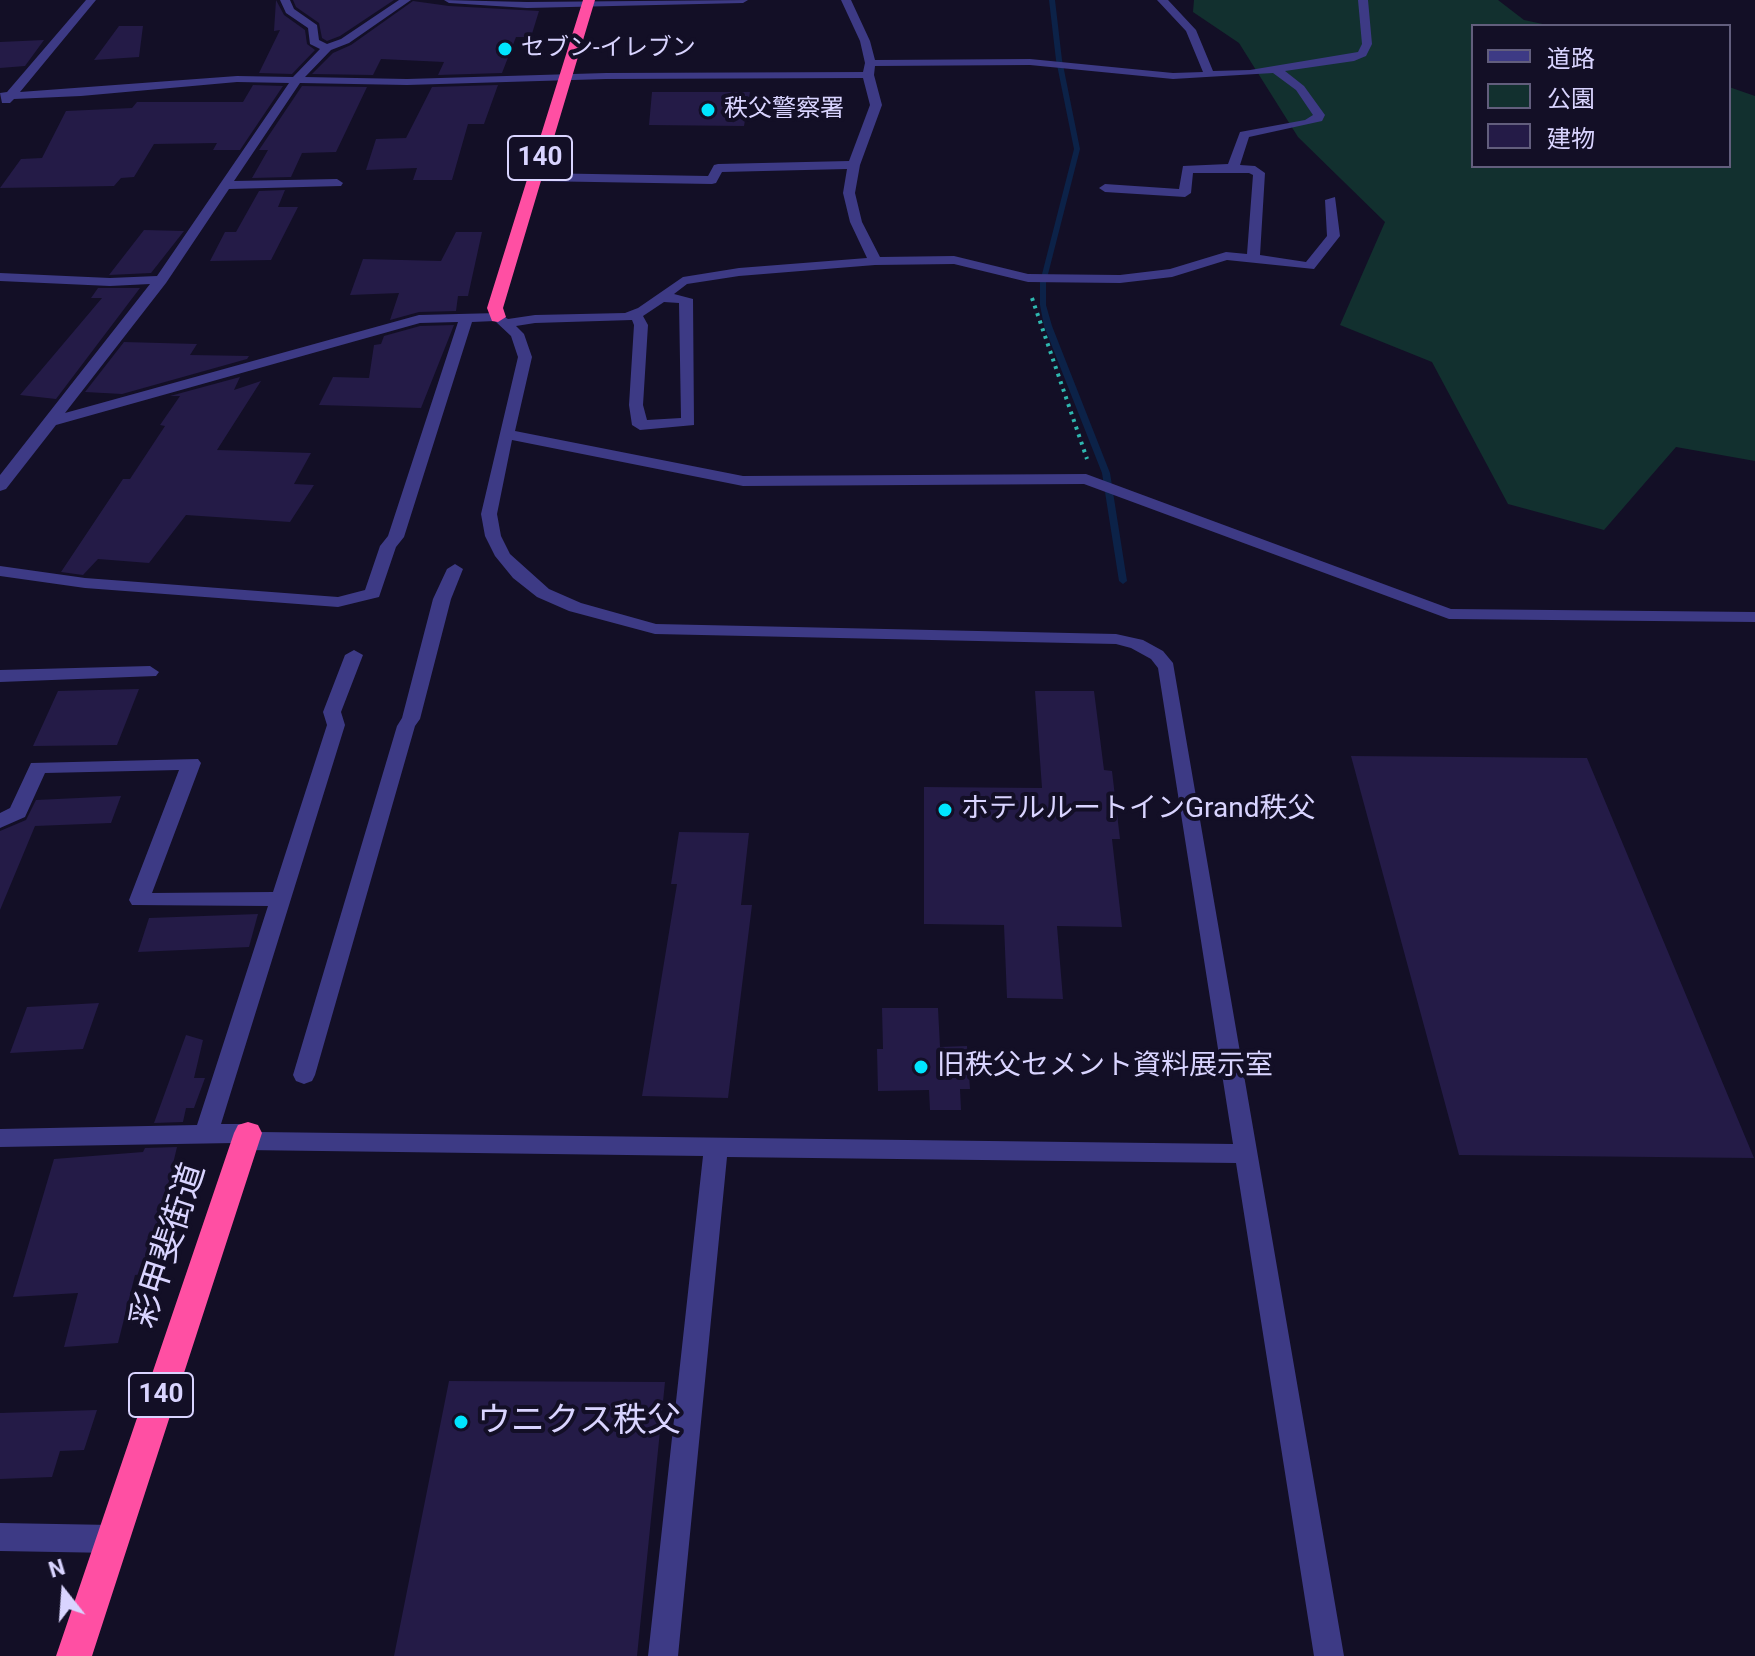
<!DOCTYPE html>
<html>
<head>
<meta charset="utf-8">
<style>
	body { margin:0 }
	#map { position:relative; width:1755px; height:1656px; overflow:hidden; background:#130f26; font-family:Roboto,"Noto Sans JP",sans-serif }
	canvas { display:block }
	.legend { position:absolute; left:1471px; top:24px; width:260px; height:144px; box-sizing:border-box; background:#130f26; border:2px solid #625e7d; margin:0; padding:10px 14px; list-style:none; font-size:24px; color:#d9d4ff }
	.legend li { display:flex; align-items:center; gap:16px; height:40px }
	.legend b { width:40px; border:2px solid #625e7d }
	.north { position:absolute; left:24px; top:1552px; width:80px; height:80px; -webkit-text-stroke:6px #130f26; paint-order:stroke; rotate:343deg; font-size:22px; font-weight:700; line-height:32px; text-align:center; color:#d9d4ff }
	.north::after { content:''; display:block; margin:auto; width:28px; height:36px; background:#d9d4ff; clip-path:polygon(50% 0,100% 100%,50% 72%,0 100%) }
</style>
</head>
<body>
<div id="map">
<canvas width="1755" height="1656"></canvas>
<ul class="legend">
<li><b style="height:10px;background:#3d3a85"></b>道路</li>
<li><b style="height:22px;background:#12302f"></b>公園</li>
<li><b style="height:22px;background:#241b47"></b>建物</li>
</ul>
<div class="north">N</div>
</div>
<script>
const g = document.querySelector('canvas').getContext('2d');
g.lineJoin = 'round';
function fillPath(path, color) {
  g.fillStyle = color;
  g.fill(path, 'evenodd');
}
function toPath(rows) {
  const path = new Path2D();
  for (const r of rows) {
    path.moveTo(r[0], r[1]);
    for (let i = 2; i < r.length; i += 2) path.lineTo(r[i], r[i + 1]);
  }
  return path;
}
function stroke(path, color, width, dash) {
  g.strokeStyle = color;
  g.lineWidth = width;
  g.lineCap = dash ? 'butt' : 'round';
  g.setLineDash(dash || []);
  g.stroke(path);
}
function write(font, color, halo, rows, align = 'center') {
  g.font = font + ' Roboto,"Noto Sans JP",sans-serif';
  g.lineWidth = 8;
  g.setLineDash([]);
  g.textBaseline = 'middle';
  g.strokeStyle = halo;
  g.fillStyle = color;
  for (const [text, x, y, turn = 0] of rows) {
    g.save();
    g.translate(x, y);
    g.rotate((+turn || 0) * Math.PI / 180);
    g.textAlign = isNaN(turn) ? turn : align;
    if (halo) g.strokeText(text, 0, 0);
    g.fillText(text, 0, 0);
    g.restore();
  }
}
fillPath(toPath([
	[1194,0,1498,0,1524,20,1552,26,1473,26,1473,166,1729,166,1729,87,1755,96,1755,461,1676,447,1604,530,1508,504,1432,362,1340,325,1385,222,1298,137,1239,43,1193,12]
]), '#12302f');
fillPath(toPath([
	[1049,0,1055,0,1062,60,1080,149,1046,282,1046,305,1052,326,1110,473,1127,581,1123,584,1119,581,1102,473,1044,326,1040,305,1040,282,1074,149,1056,60,1049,0]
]), '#0c2248');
fillPath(toPath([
	[276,0,284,15,305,30,307,44,315,50,292,74,259,73,280,30,274,31],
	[293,0,394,0,340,36,327,41,322,38,319,23,296,7],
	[413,1,449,6,539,11,531,37,516,37,502,73,438,75,444,62,381,59,373,75,312,74,333,53,351,45],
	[119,26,143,26,139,57,94,60],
	[44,40,25,66,0,68,0,42],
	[253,85,283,86,240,150,213,150,217,143,154,144,134,177,121,178,114,186,0,188,21,159,42,158,66,111,132,108,137,102,243,102],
	[498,85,484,124,468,124,452,180,413,180,417,168,366,170,376,139,406,138,432,87],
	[302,86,367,87,336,152,302,153,291,177,252,178,268,150,259,150],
	[652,92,750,92,744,126,649,125],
	[285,190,278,207,298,207,271,260,210,261,225,232,236,232,259,191],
	[144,230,184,231,151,273,109,275],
	[456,232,482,232,468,296,458,296,456,311,419,312,390,320,399,293,350,295,363,259,441,261],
	[98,288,140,288,56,399,20,395,102,298,91,298],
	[454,325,421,408,319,405,333,377,369,378,374,345,381,344,384,336,420,326],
	[124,342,197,344,190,355,249,356,247,359,122,394,85,392],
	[240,377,234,390,261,381,217,450,311,453,294,484,314,485,290,522,186,515,149,563,98,559,83,575,61,572,123,479,130,479,165,426,160,425,180,396,170,396],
	[139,689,117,745,33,746,58,691],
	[1035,691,1094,691,1104,770,1112,771,1120,839,1112,839,1122,927,1057,926,1063,999,1007,998,1004,925,924,924,924,787,1042,788],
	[1351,756,1587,758,1754,1158,1459,1155],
	[121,796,111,823,35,826,0,910,0,831,26,820,36,800],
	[679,832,749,833,741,905,752,905,728,1098,642,1096,677,884,671,884],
	[258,914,249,947,138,952,149,918],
	[99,1003,83,1049,10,1053,27,1007],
	[882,1008,938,1008,940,1047,967,1046,970,1089,960,1089,961,1110,930,1110,929,1090,878,1091,877,1049,883,1049],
	[186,1035,203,1040,194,1078,205,1078,194,1108,186,1108,183,1122,154,1123],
	[177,1147,147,1274,135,1275,118,1343,64,1347,78,1293,13,1297,54,1159,143,1152,145,1148],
	[449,1381,665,1382,637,1656,394,1656],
	[97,1410,84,1450,60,1451,52,1477,0,1479,0,1413]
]), '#241b47');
stroke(toPath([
	[1032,298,1087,459]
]), '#2fb8b0', 4, [3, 5]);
fillPath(toPath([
	[86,0,96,0,20,92,237,76,293,77,320,49,310,44,308,28,286,13,280,0,290,0,294,9,317,25,319,40,327,44,341,39,399,0,411,0,349,43,331,50,305,77,407,79,606,73,863,72,865,63,860,41,841,0,851,0,870,41,875,60,1030,59,1173,73,1203,72,1186,31,1157,0,1168,0,1196,30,1213,71,1250,70,1358,52,1362,44,1358,0,1368,0,1372,44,1366,56,1354,61,1285,71,1304,86,1325,115,1322,121,1249,137,1240,165,1255,166,1265,173,1260,255,1306,262,1327,236,1325,200,1335,197,1340,236,1314,269,1227,260,1172,277,1120,283,1028,282,954,264,875,265,739,276,687,284,674,294,693,299,694,425,640,430,632,425,629,405,634,325,632,320,535,323,516,326,524,334,532,357,515,431,743,476,1086,474,1451,609,1755,612,1755,622,1449,619,1084,484,743,486,512,440,497,514,501,536,510,554,549,589,581,603,656,624,1116,634,1143,640,1163,651,1173,663,1344,1656,1314,1656,1236,1163,727,1157,678,1656,648,1656,703,1156,245,1150,237,1148,234,1143,0,1147,0,1129,197,1125,268,906,132,905,129,900,179,770,45,773,25,817,0,828,0,813,10,808,31,763,198,759,201,763,152,893,273,892,327,725,323,712,345,655,354,650,363,655,341,712,345,725,221,1124,248,1124,256,1126,259,1132,1233,1144,1158,668,1151,659,1131,648,1116,644,655,634,569,611,537,597,513,578,495,556,485,536,481,514,518,357,511,336,495,321,472,322,404,537,396,547,379,597,338,607,85,588,0,576,0,566,85,578,338,597,365,590,380,546,388,536,458,322,420,323,56,425,6,489,0,491,0,475,150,284,110,286,0,281,0,273,110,278,157,276,289,83,237,82,81,96,14,99,10,103,2,103,0,93,7,92,86,0],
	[1030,65,1173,79,1273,73,1296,90,1313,115,1305,120,1240,132,1228,164,1183,166,1179,189,1105,184,1099,188,1105,192,1185,197,1191,193,1193,173,1249,173,1253,175,1247,254,1226,252,1170,269,1120,275,1028,274,954,256,880,257,862,222,855,193,860,165,882,105,874,75,875,66,1030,65],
	[863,78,870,105,849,161,718,164,714,165,708,176,535,173,529,177,535,181,712,184,716,183,722,172,847,169,843,193,850,222,867,258,739,268,683,277,638,308,625,313,535,315,508,319,498,313,419,315,65,413,166,283,229,189,341,186,343,183,337,179,234,181,300,83,407,85,606,79,863,78],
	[664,302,679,303,681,418,647,420,643,405,648,325,643,316,664,302],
	[444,0,527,2,748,0,743,3,527,8,449,3,444,0],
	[455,564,463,569,451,599,420,719,415,726,315,1075,312,1081,304,1084,296,1081,293,1075,397,726,402,718,433,599,447,569,455,564],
	[150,666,159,672,156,676,0,682,0,670,150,666],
	[0,1523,113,1525,123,1529,127,1539,123,1549,113,1553,0,1551,0,1523]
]), '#3d3a85');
fillPath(toPath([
	[583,0,595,0,503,308,506,317,498,322,492,321,487,308,583,0],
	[248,1122,258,1125,262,1133,92,1656,56,1656,234,1133,238,1125,248,1122]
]), '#ff4fa3');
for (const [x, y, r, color] of [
	[505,49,8,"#00e5ff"],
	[708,110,8,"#00e5ff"],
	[945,810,8,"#00e5ff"],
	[921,1067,8,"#00e5ff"],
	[461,1422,8,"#00e5ff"]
]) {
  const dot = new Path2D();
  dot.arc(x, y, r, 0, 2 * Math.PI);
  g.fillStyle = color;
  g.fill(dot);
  stroke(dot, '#130f26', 3);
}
write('24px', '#d9d4ff', '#130f26', [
	["セブン-イレブン",521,49],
	["秩父警察署",724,110]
], 'left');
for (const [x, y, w] of [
	[540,158,64],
	[161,1395,64]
]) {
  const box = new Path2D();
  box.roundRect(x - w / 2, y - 22, w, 44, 6);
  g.fillStyle = '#130f26';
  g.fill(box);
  stroke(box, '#d9d4ff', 2);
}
write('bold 26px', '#d9d4ff', null, [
	["140",540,158],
	["140",161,1395]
]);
write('28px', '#d9d4ff', '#130f26', [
	["ホテルルートインGrand秩父",961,810],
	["旧秩父セメント資料展示室",937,1067]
], 'left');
write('34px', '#d9d4ff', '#130f26', [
	["彩甲斐街道",170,1246,-72]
]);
write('34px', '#d9d4ff', '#130f26', [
	["ウニクス秩父",477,1422]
], 'left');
</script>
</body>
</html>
